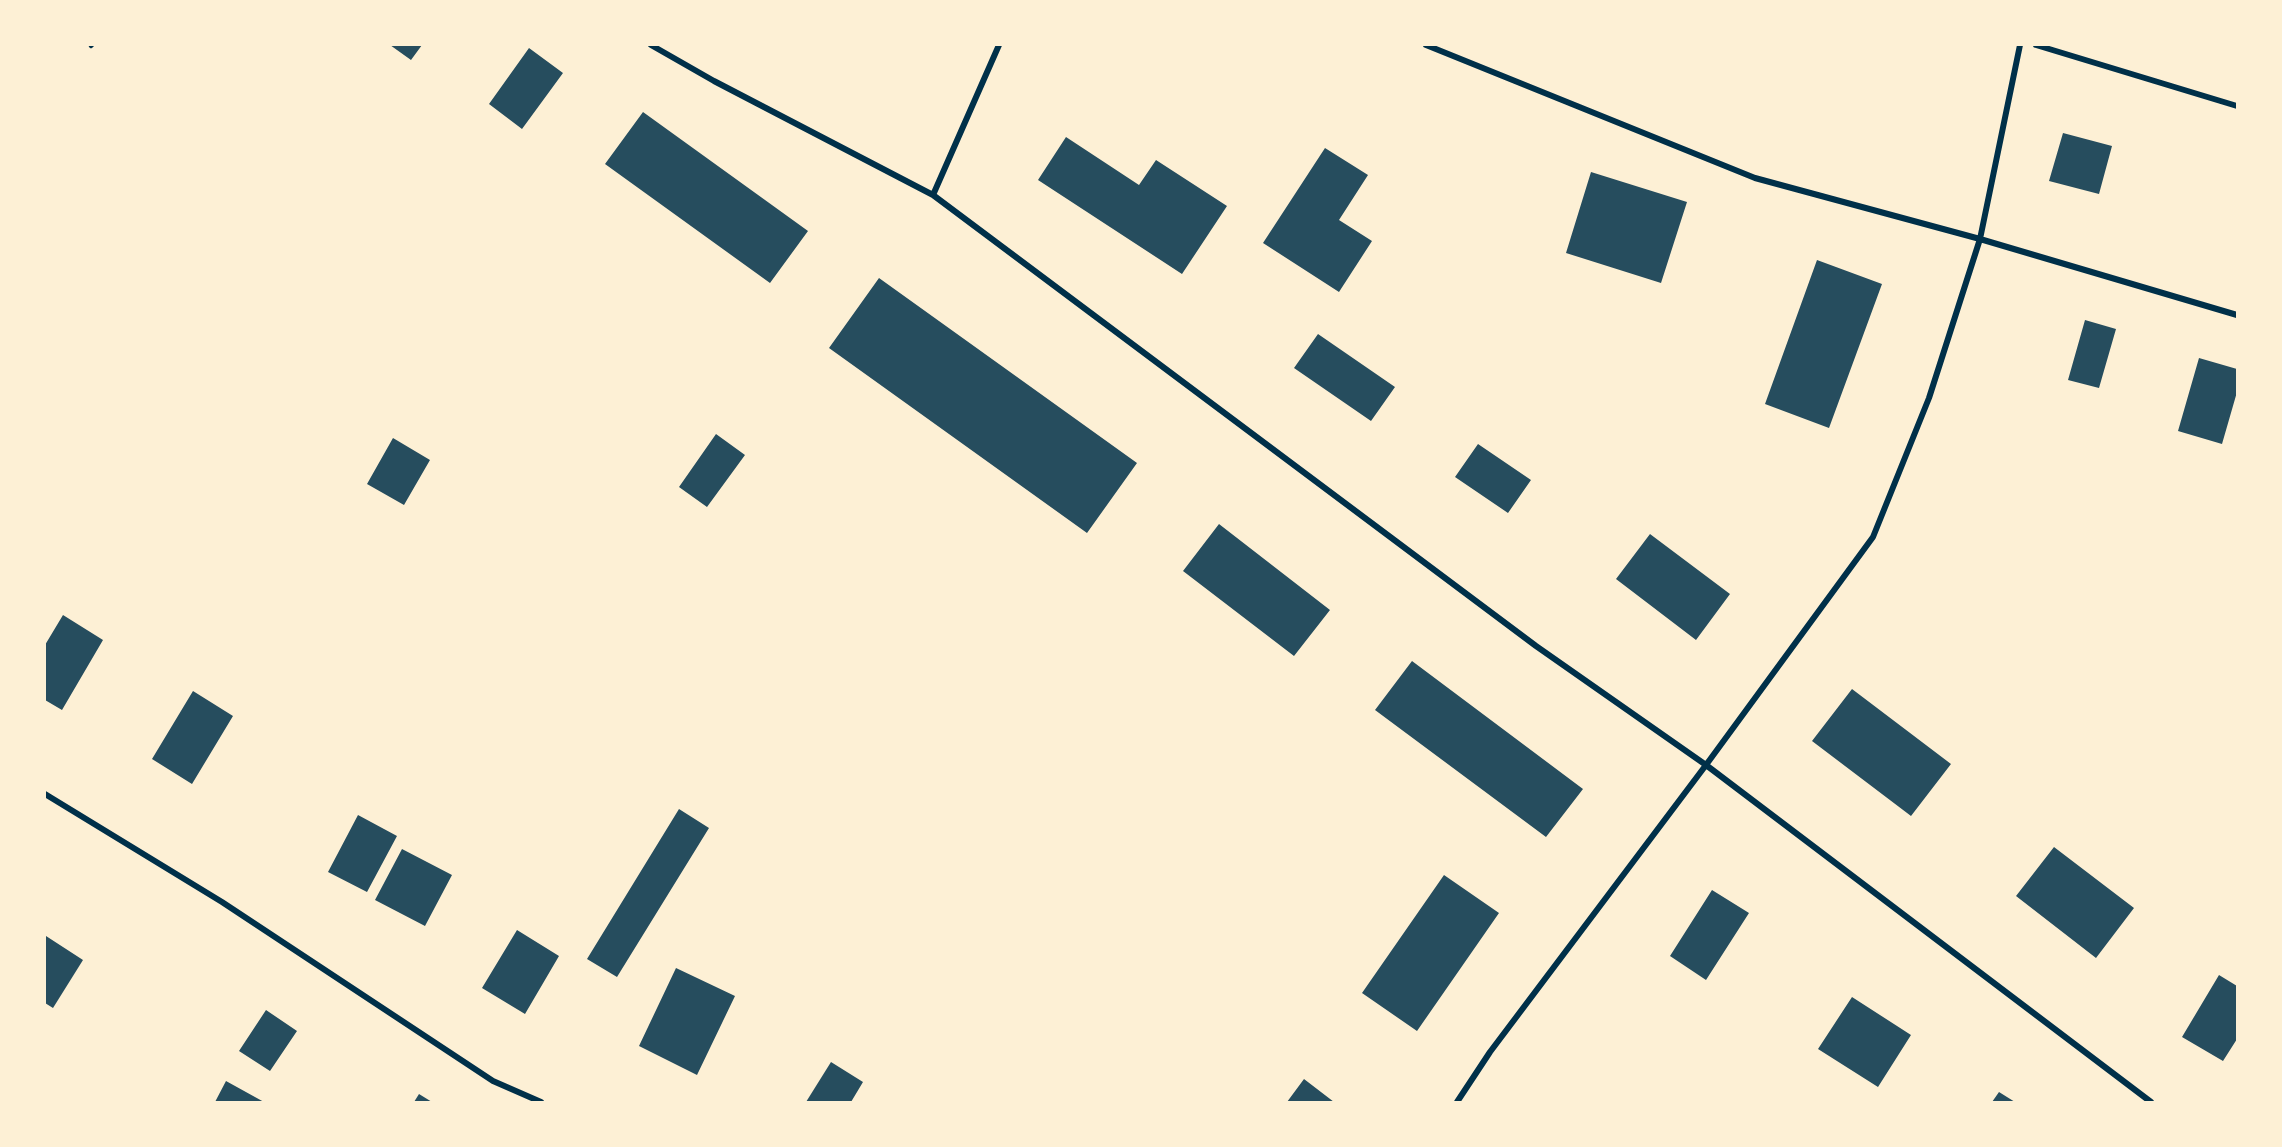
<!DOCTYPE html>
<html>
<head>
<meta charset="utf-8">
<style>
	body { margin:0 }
	#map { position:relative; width:2282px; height:1147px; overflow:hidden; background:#fdf0d5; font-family:Barlow,sans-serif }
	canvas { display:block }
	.frame { position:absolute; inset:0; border:46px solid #fdf0d5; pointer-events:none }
</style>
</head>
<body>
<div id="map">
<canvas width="2282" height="1147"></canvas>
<div class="frame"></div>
</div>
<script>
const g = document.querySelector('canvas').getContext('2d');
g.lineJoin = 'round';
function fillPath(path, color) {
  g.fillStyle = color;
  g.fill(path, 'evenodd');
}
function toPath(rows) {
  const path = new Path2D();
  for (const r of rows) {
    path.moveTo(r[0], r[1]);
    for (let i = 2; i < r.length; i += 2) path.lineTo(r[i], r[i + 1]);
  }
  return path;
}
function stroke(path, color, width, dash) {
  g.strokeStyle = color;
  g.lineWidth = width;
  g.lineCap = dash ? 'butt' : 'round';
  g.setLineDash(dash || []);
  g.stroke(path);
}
fillPath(toPath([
	[390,45,422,45,411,60],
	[529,48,563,73,522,129,489,104],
	[643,112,808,231,770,283,605,164],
	[2063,133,2112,146,2099,194,2049,181],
	[1066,137,1139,185,1156,160,1227,206,1182,274,1038,180],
	[1325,148,1368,175,1339,220,1372,241,1339,292,1263,243],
	[1591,172,1687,202,1661,283,1566,253],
	[1817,260,1882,284,1829,428,1765,404],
	[879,278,1137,463,1087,533,829,348],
	[2085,320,2116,329,2099,388,2068,380],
	[1318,334,1395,387,1371,421,1294,368],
	[2199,358,2237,369,2237,392,2222,444,2178,431],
	[716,434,745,455,707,507,679,487],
	[393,438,430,460,404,505,367,484],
	[1478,444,1531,480,1508,513,1455,477],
	[1219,524,1330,610,1294,656,1183,571],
	[1650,534,1730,594,1696,640,1616,579],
	[63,615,103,640,62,710,45,700,45,645],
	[1412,661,1583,789,1546,837,1375,710],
	[1852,689,1951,764,1911,816,1812,741],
	[193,691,233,716,192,784,152,759],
	[679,809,709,828,617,977,587,959],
	[358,815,397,836,367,892,328,872],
	[2054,847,2134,908,2096,958,2016,896],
	[402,849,452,875,425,926,375,900],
	[1444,875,1499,913,1417,1031,1362,993],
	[1712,890,1749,913,1706,980,1670,956],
	[517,930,559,956,525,1014,482,988],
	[46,936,83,960,53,1008,45,1003],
	[676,968,735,996,697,1075,639,1046],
	[2219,975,2237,986,2237,1039,2223,1061,2182,1037],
	[1852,997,1911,1035,1878,1087,1818,1049],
	[266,1010,297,1031,270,1071,239,1051],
	[831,1062,863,1082,851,1102,806,1102],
	[1304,1079,1334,1102,1287,1102],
	[226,1081,264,1102,215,1102],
	[1999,1092,2015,1102,1992,1102],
	[419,1094,432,1102,414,1102]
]), '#264d5e');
stroke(toPath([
	[91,46,92,45]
]), '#003049', 4.5);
stroke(toPath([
	[651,45,714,81,933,195,1536,646,1706,765,2151,1102],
	[1426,45,1755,178,1980,239,2237,315],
	[2036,45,2237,106],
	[933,195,999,45],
	[45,794,222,902,493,1081,541,1102],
	[1457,1102,1490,1052,1706,765,1873,537,1929,398,1980,239,2020,45]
]), '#003049', 6);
</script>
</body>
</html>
